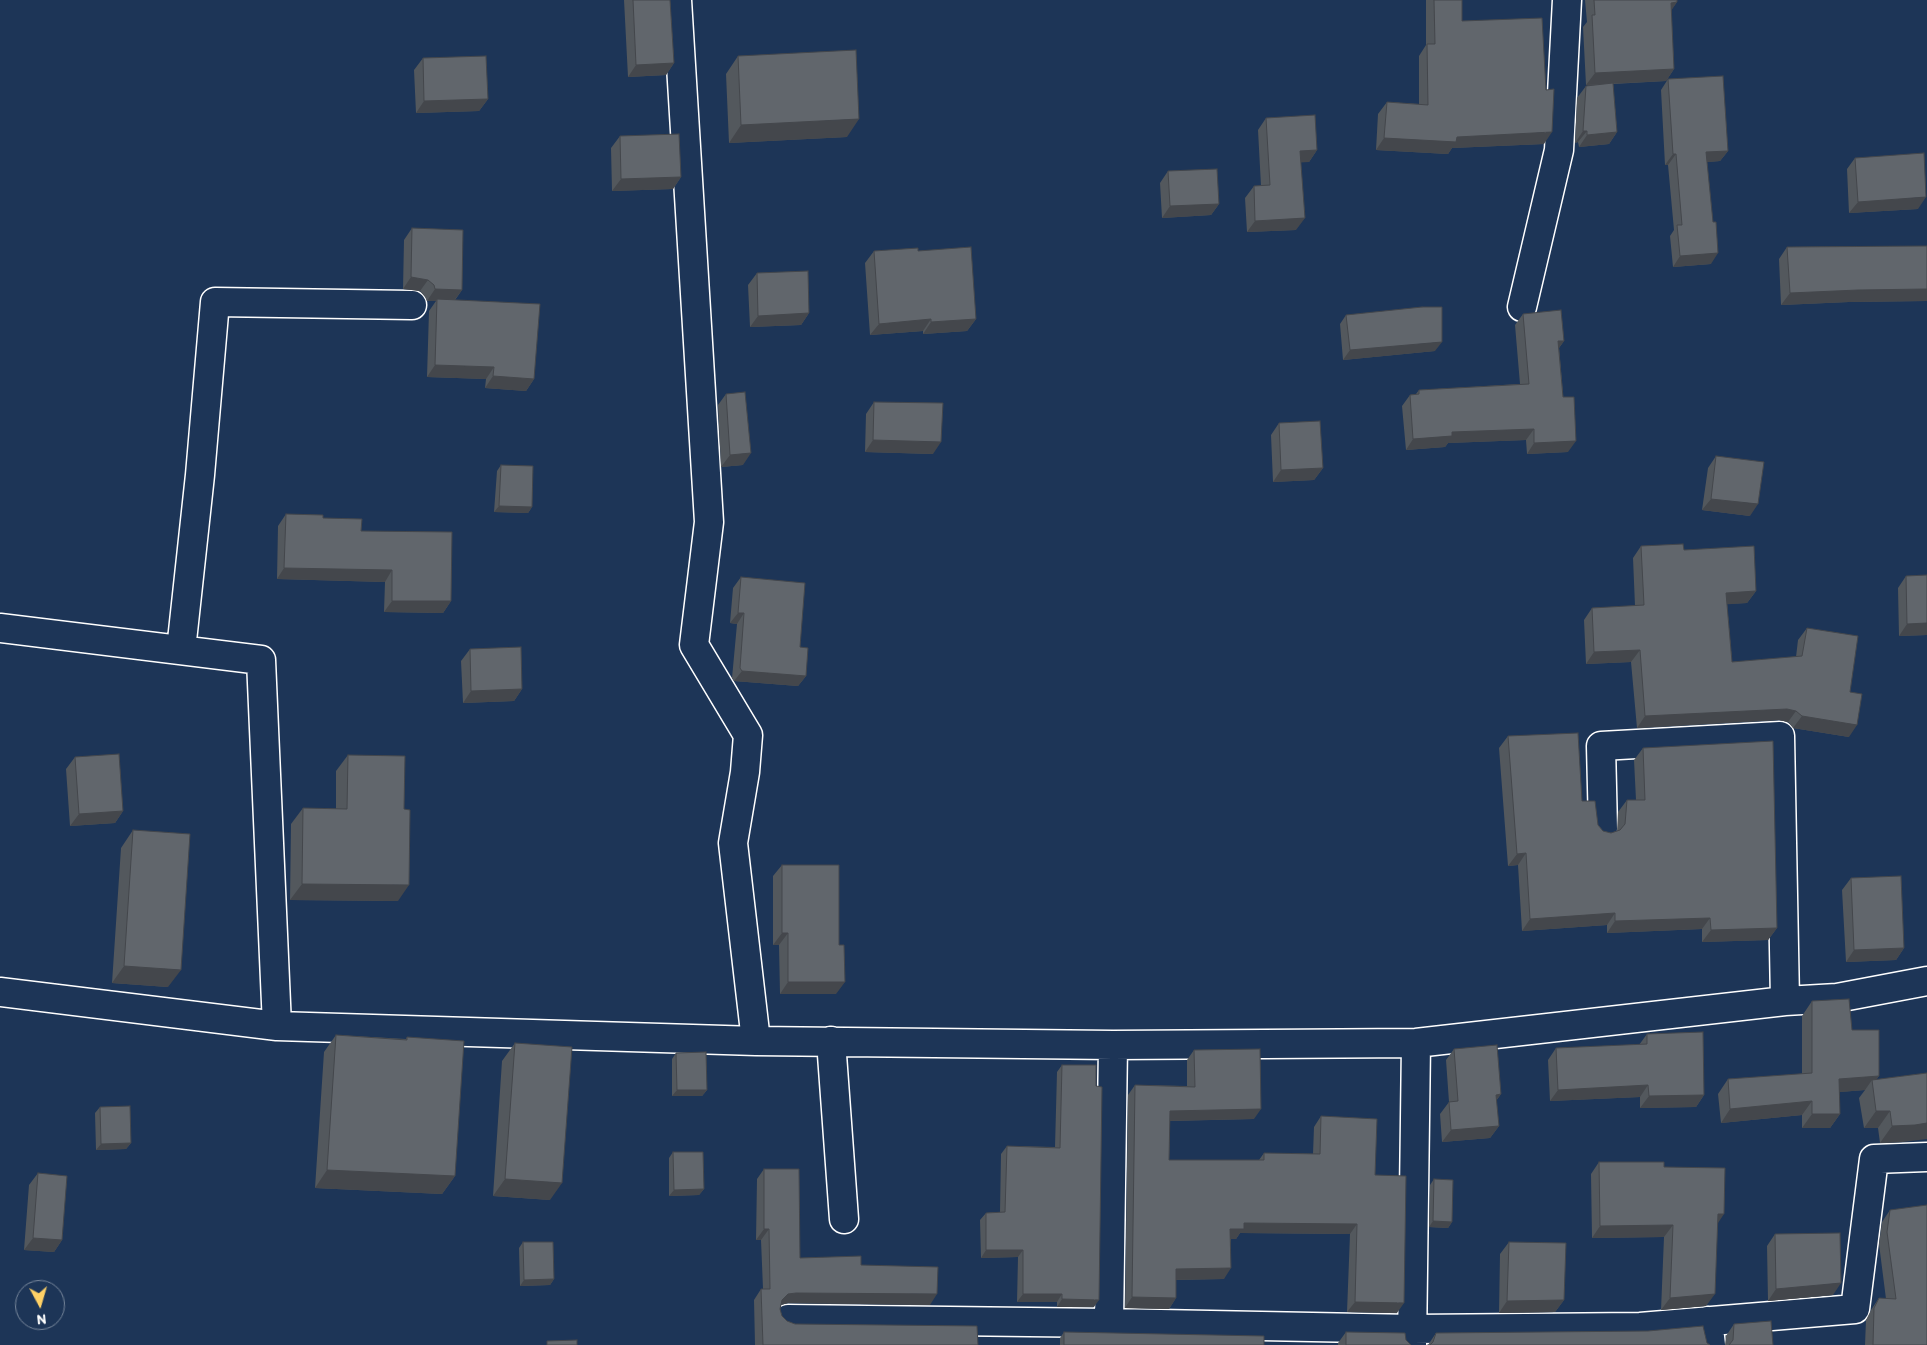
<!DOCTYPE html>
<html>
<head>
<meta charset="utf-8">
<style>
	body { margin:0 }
	#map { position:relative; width:1927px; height:1345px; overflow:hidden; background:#1d3557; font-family:Itim,sans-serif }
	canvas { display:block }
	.north { position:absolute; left:15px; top:1280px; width:50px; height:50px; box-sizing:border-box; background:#1d3557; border:1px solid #77869a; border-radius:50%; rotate:174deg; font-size:14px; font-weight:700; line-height:20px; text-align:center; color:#fff }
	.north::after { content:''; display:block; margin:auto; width:18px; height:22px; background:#ffd166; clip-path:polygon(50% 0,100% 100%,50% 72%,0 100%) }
</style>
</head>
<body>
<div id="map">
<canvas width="1927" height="1345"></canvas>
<div class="north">N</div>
</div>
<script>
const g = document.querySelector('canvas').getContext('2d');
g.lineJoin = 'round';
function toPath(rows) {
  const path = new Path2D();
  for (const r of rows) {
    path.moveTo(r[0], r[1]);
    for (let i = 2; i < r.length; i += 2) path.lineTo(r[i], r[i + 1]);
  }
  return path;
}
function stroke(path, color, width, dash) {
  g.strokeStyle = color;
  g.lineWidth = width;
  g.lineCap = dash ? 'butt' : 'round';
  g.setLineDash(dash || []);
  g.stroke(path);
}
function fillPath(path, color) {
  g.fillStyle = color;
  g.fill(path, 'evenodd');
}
const minor = toPath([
	[677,0,709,522,694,645,748,735,745,772,733,843,756,1041],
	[1522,307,1559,150,1567,0],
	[0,628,261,660,277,1026],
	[181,650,200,475,215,302,412,305],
	[1603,829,1601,746,1780,736,1785,1001],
	[0,992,277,1026,756,1041,1113,1045,1416,1043,1785,1001,1837,998,1927,981],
	[831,1041,844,1219],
	[788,1319,1109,1323,1113,1045],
	[1708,1321,1711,1345],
	[1109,1323,1413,1329,1640,1327,1855,1309,1874,1159,1927,1157],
	[1412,1345,1416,1043]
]);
stroke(minor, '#fff', 31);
stroke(minor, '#1d3557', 28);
fillPath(toPath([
	[624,0,670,0,674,63,666,75,628,77],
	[1426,0,1462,0,1462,21,1544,144,1452,148,1448,154,1376,150,1378,114,1387,102,1419,104,1419,56,1426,45],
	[1585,0,1677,0,1677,2,1671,10,1674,69,1666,81,1613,84,1617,132,1609,144,1579,147,1578,142,1575,143,1577,98,1586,86,1595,85,1586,85,1583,27,1587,22],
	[738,56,847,137,729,143,726,74],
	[423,58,488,99,479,111,416,113,414,70],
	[1668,79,1728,151,1720,161,1707,162,1711,264,1673,267,1670,236,1674,230,1668,165,1665,165,1661,90],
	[1266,118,1317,150,1309,162,1301,162,1296,230,1247,232,1245,198,1254,186,1261,186,1258,130],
	[620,136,681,177,673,189,612,191,611,148],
	[1855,158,1918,209,1849,213,1847,169],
	[1168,171,1219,204,1211,215,1162,218,1160,183],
	[412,228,462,290,455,300,534,379,526,391,485,388,486,379,427,377,429,311,436,301,427,301,425,297,420,291,403,289,404,240],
	[1927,246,1927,301,1849,302,1781,305,1779,259,1787,247],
	[874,251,918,251,976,319,967,331,923,334,923,331,870,335,865,263],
	[757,273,809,313,801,325,750,327,748,285],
	[1523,314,1564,341,1559,348,1568,452,1527,454,1526,440,1448,443,1445,447,1406,450,1402,406,1410,395,1416,394,1419,390,1520,384,1515,325],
	[1346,315,1435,351,1343,360,1340,324],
	[726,394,743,465,721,467,718,405],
	[874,402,933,454,865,452,866,414],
	[1279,423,1323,468,1314,480,1273,482,1271,435],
	[1716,456,1750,516,1702,510,1708,468],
	[501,465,532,507,528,513,494,512,497,471],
	[286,514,323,518,451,601,443,613,384,612,385,582,277,579,278,526],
	[1641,546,1684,550,1756,591,1747,603,1727,604,1732,662,1796,657,1798,640,1807,628,1850,692,1849,737,1793,728,1788,722,1779,720,1637,728,1631,662,1586,664,1584,620,1592,608,1635,606,1633,558],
	[1906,576,1927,635,1899,636,1898,588],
	[741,577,800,647,806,676,798,686,734,681,732,678,737,624,730,623,733,588],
	[470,649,522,689,514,701,463,703,461,661],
	[1508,736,1582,801,1598,825,1603,831,1611,833,1617,831,1618,812,1627,800,1636,800,1634,760,1643,748,1777,928,1768,940,1702,942,1702,929,1607,933,1607,925,1522,931,1518,865,1508,866,1499,748],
	[348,755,398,901,290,900,291,824,303,808,336,809,336,771],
	[75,757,123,811,115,823,70,826,66,769],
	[133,830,168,987,112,983,121,848],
	[782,865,836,994,780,994,779,945,773,945,773,876],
	[1851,878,1904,948,1896,960,1846,962,1842,890],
	[1812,1001,1852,1030,1879,1076,1876,1080,1927,1073,1903,1142,1880,1143,1878,1128,1864,1128,1859,1098,1865,1090,1839,1092,1840,1114,1830,1128,1802,1128,1802,1115,1721,1123,1718,1094,1728,1079,1802,1074,1802,1016],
	[1647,1034,1704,1095,1696,1107,1640,1108,1640,1097,1550,1101,1548,1060,1556,1048,1639,1045],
	[336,1035,406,1039,407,1037,455,1176,442,1194,315,1188,324,1052],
	[515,1043,550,1200,493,1196,502,1061],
	[1454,1049,1501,1094,1496,1101,1499,1126,1490,1138,1442,1142,1440,1114,1449,1102,1446,1060],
	[1194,1050,1254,1119,1170,1121,1169,1160,1259,1160,1264,1153,1313,1154,1314,1127,1321,1116,1375,1175,1397,1313,1347,1312,1350,1234,1240,1233,1236,1239,1231,1239,1224,1279,1176,1280,1176,1298,1169,1309,1125,1308,1128,1095,1135,1085,1187,1086,1187,1060],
	[676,1053,707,1090,702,1096,672,1096,672,1059],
	[1062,1065,1094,1307,1057,1307,1057,1302,1017,1302,1018,1257,981,1258,980,1220,986,1213,1000,1212,1001,1154,1007,1146,1055,1147,1057,1072],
	[100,1107,131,1143,126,1149,96,1150,95,1113],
	[673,1152,704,1189,699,1195,669,1196,669,1158],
	[1599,1162,1664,1167,1717,1224,1706,1306,1661,1310,1664,1237,1592,1238,1591,1174],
	[764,1169,800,1258,861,1265,930,1305,788,1303,781,1305,780,1309,782,1316,787,1321,795,1324,978,1345,755,1345,754,1300,761,1289,763,1289,761,1240,756,1240,757,1179],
	[38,1173,62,1240,54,1252,24,1250,29,1185],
	[1434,1179,1452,1222,1448,1228,1429,1227,1430,1185],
	[1890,1210,1927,1345,1865,1345,1866,1320,1871,1310,1879,1298,1886,1299,1879,1244,1882,1222],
	[1775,1234,1833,1295,1768,1301,1767,1246],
	[523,1242,554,1279,550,1285,520,1286,519,1248],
	[1509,1242,1564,1300,1555,1312,1499,1313,1500,1254],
	[1734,1324,1773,1345,1725,1345,1726,1336],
	[1064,1332,1264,1345,1060,1345,1060,1338],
	[1346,1332,1406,1340,1411,1345,1338,1345,1338,1343],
	[1436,1333,1707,1343,1710,1345,1428,1345]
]), '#53585d');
fillPath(toPath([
	[1677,2,1669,14,1671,3],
	[674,63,666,75,628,77,636,65],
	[1674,69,1666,81,1586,85,1595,73],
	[488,99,479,111,416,113,424,101],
	[859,119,847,137,729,143,741,125],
	[1583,131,1587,131,1578,142,1575,143],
	[1552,132,1544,144,1452,148,1448,154,1376,150,1384,138,1457,137],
	[1617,132,1609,144,1579,147,1587,135],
	[1317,150,1309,162,1292,163,1300,151],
	[1728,151,1720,161,1698,163,1706,152],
	[1673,154,1676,154,1668,165,1665,165],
	[681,177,673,189,612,191,621,179],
	[1926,197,1918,209,1849,213,1858,202],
	[1219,204,1211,215,1162,218,1170,206],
	[1305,218,1296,230,1247,232,1255,221],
	[1718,253,1711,264,1673,267,1680,256],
	[411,277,428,280,420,291,403,289],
	[435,289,462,290,453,302,437,299,436,301,427,301],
	[1927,289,1927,301,1849,302,1781,305,1790,293,1858,290],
	[809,313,801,325,750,327,758,316],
	[931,319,923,331,870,335,879,324],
	[976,319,967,331,923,334,931,322],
	[1558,341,1564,341,1556,352],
	[1442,342,1435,351,1343,360,1350,350],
	[435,365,494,367,486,379,427,377],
	[493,376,534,379,526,391,485,388],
	[1534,429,1526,440,1448,443,1445,447,1406,450,1413,439,1452,432],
	[873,440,941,442,933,454,865,452],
	[1576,441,1568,452,1527,454,1534,443],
	[751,453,743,465,721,467,730,455],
	[1323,468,1314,480,1273,482,1281,470],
	[1711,499,1758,504,1750,516,1702,510],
	[499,506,532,507,528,513,494,512],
	[284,568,392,570,385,582,277,579],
	[1756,591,1747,603,1717,605,1726,593],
	[392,601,451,601,443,613,384,612],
	[738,613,744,613,737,624,730,623],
	[1927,623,1927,635,1899,636,1907,624],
	[1640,650,1631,662,1586,664,1594,652],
	[742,671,806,676,798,686,734,681],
	[522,689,514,701,463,703,471,691],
	[1787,709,1796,711,1788,722,1779,720,1637,728,1645,716],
	[1802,716,1857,725,1849,737,1793,728],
	[123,811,115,823,70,826,79,814],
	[1526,853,1518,865,1508,866,1517,854],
	[302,884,409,885,398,901,290,900],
	[1615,913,1607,925,1522,931,1530,919],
	[1710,918,1702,929,1607,933,1615,921],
	[1777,928,1768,940,1702,942,1711,930],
	[782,933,788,933,779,945,773,945],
	[1904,948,1896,960,1846,962,1854,950],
	[124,966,181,970,168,987,112,983],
	[788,982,845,982,836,994,780,994],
	[1879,1076,1872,1085,1872,1080,1865,1090,1829,1093,1839,1079],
	[1648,1085,1640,1097,1550,1101,1558,1090],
	[677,1090,707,1090,702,1096,672,1096],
	[1501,1094,1492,1106,1496,1095],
	[1704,1095,1696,1107,1640,1108,1649,1096],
	[1812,1101,1802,1115,1721,1123,1730,1109],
	[1261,1109,1254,1119,1163,1121,1170,1111],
	[1876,1111,1890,1111,1878,1128,1864,1128],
	[1812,1114,1840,1114,1830,1128,1802,1128],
	[1927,1123,1927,1139,1903,1142,1880,1143,1892,1126],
	[1499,1126,1490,1138,1442,1142,1451,1130],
	[131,1143,126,1149,96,1150,101,1144],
	[327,1170,455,1176,442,1194,315,1188],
	[505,1179,562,1183,550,1200,493,1196],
	[704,1189,699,1195,669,1196,674,1190],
	[1718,1214,1724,1214,1716,1226],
	[1433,1221,1452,1222,1448,1228,1429,1227],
	[1244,1223,1357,1224,1350,1234,1240,1233,1236,1239,1223,1239,1230,1229],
	[1673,1225,1664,1237,1592,1238,1600,1226],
	[764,1229,769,1229,761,1240,756,1240],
	[33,1238,62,1240,54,1252,24,1250],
	[986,1250,1023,1250,1018,1257,981,1258],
	[1231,1268,1224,1279,1168,1280,1176,1269],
	[554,1279,550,1285,520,1286,524,1280],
	[1841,1283,1833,1295,1768,1301,1776,1289],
	[796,1293,937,1294,930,1305,788,1303,781,1305,782,1300,788,1294],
	[1023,1294,1062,1294,1057,1302,1017,1302],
	[1715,1294,1706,1306,1661,1310,1670,1298],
	[1132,1297,1176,1298,1169,1309,1125,1308],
	[1062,1299,1099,1300,1094,1307,1057,1307],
	[1564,1300,1555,1312,1499,1313,1507,1301],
	[1355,1302,1404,1303,1397,1313,1347,1312]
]), '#44474c');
const building = toPath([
	[633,0,670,0,674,63,636,65,633,0],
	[1434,0,1462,0,1462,21,1542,18,1546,90,1554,89,1552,132,1457,137,1456,142,1384,138,1387,102,1428,105,1427,44,1435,44,1434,0],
	[1594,0,1677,0,1677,2,1671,3,1674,69,1595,73,1592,15,1595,15,1594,0],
	[856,50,859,119,741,125,738,56,856,50],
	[486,56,488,99,424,101,423,58,486,56],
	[1723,76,1728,151,1706,152,1713,222,1716,222,1718,253,1680,256,1677,225,1682,225,1676,154,1673,154,1668,79,1723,76],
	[1613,83,1617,132,1587,135,1587,131,1583,131,1586,86,1613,83],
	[1315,115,1317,150,1300,151,1305,218,1255,221,1254,186,1270,185,1266,118,1315,115],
	[679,134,681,177,621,179,620,136,679,134],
	[1924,153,1926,197,1858,202,1855,158,1924,153],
	[1217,169,1219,204,1170,206,1168,171,1217,169],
	[412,228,463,230,462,290,435,289,434,285,428,280,411,277,412,228],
	[1927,246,1927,289,1858,290,1790,293,1787,247,1927,246],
	[971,247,976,319,931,322,931,319,879,324,874,251,918,248,918,251,971,247],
	[808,271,809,313,758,316,757,273,808,271],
	[437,299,540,304,534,379,493,376,494,367,435,365,437,299],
	[1422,307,1442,307,1442,342,1350,350,1346,315,1422,307],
	[1561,310,1564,341,1558,341,1563,397,1574,397,1576,441,1534,443,1534,429,1452,432,1452,436,1413,439,1410,395,1419,394,1419,390,1529,384,1523,314,1561,310],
	[745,392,751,453,730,455,726,394,745,392],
	[874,402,943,403,941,442,873,440,874,402],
	[1320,421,1323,468,1281,470,1279,423,1320,421],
	[1716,456,1764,462,1758,504,1711,499,1716,456],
	[501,465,533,466,532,507,499,506,501,465],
	[286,514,323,515,323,518,362,519,361,531,452,532,451,601,392,601,392,570,284,568,286,514],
	[1683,544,1684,550,1754,546,1756,591,1726,593,1732,662,1802,656,1807,628,1858,636,1850,692,1862,694,1857,725,1802,716,1796,711,1787,709,1645,716,1640,650,1594,652,1592,608,1644,605,1641,546,1683,544],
	[1927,575,1927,623,1907,624,1906,576,1927,575],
	[741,577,805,583,800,647,808,648,806,676,742,671,740,668,744,613,738,613,741,577],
	[521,647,522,689,471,691,470,649,521,647],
	[1578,733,1582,801,1595,801,1598,825,1603,831,1611,833,1620,830,1625,824,1627,800,1645,800,1643,748,1773,741,1777,928,1711,930,1710,918,1615,921,1615,913,1530,919,1526,853,1517,854,1508,736,1578,733],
	[119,754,123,811,79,814,75,757,119,754],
	[348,755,405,756,404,809,410,810,409,885,302,884,303,808,347,809,348,755],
	[133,830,190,834,181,970,124,966,133,830],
	[782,865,839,865,839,945,844,945,845,982,788,982,788,933,782,933,782,865],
	[1901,876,1904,948,1854,950,1851,878,1901,876],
	[1849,999,1852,1030,1879,1030,1879,1076,1839,1079,1840,1114,1812,1114,1812,1101,1730,1109,1728,1079,1812,1073,1812,1001,1849,999],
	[1703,1032,1704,1095,1649,1096,1648,1085,1558,1090,1556,1048,1647,1044,1647,1034,1703,1032],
	[336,1035,407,1040,407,1037,464,1041,455,1176,327,1170,336,1035],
	[515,1043,572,1047,562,1183,505,1179,515,1043],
	[1497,1045,1501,1094,1496,1095,1499,1126,1451,1130,1449,1102,1458,1101,1454,1049,1497,1045],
	[1260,1049,1261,1109,1170,1111,1169,1160,1264,1160,1264,1153,1320,1154,1321,1116,1377,1119,1375,1175,1406,1176,1404,1303,1355,1302,1357,1224,1244,1223,1244,1229,1230,1229,1231,1268,1176,1269,1176,1298,1132,1297,1135,1085,1195,1087,1194,1050,1260,1049],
	[706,1052,707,1090,677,1090,676,1053,706,1052],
	[1062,1065,1096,1065,1096,1086,1102,1087,1099,1300,1062,1299,1062,1294,1023,1294,1023,1250,986,1250,986,1213,1005,1212,1007,1146,1060,1148,1062,1065],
	[1927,1073,1927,1123,1915,1125,1892,1126,1890,1111,1876,1111,1872,1080,1927,1073],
	[130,1106,131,1143,101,1144,100,1107,130,1106],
	[673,1152,703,1152,704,1189,674,1190,673,1152],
	[1599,1162,1664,1162,1664,1167,1725,1168,1724,1214,1718,1214,1715,1294,1670,1298,1673,1225,1600,1226,1599,1162],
	[764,1169,799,1169,800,1258,861,1256,861,1265,938,1267,937,1294,796,1293,788,1294,782,1300,780,1309,782,1316,787,1321,795,1324,977,1326,978,1345,763,1345,761,1289,770,1289,769,1229,764,1229,764,1169],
	[38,1173,67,1176,62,1240,33,1238,38,1173],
	[1434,1179,1453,1180,1452,1222,1433,1221,1434,1179],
	[1927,1205,1927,1345,1873,1345,1874,1308,1879,1298,1896,1299,1887,1232,1890,1210,1927,1205],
	[1840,1233,1841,1283,1776,1289,1775,1234,1840,1233],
	[523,1242,553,1242,554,1279,524,1280,523,1242],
	[1509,1242,1566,1243,1564,1300,1507,1301,1509,1242],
	[1771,1321,1773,1345,1729,1345,1733,1340,1734,1324,1771,1321],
	[1703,1326,1707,1343,1710,1345,1430,1345,1433,1342,1436,1333,1648,1331,1703,1326],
	[1064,1332,1264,1336,1264,1345,1064,1345,1064,1332],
	[1346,1332,1405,1333,1406,1340,1411,1345,1346,1345,1346,1332],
	[577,1340,577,1345,547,1345,547,1341,577,1340]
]);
fillPath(building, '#61666c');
stroke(building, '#44474c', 1);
</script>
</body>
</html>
